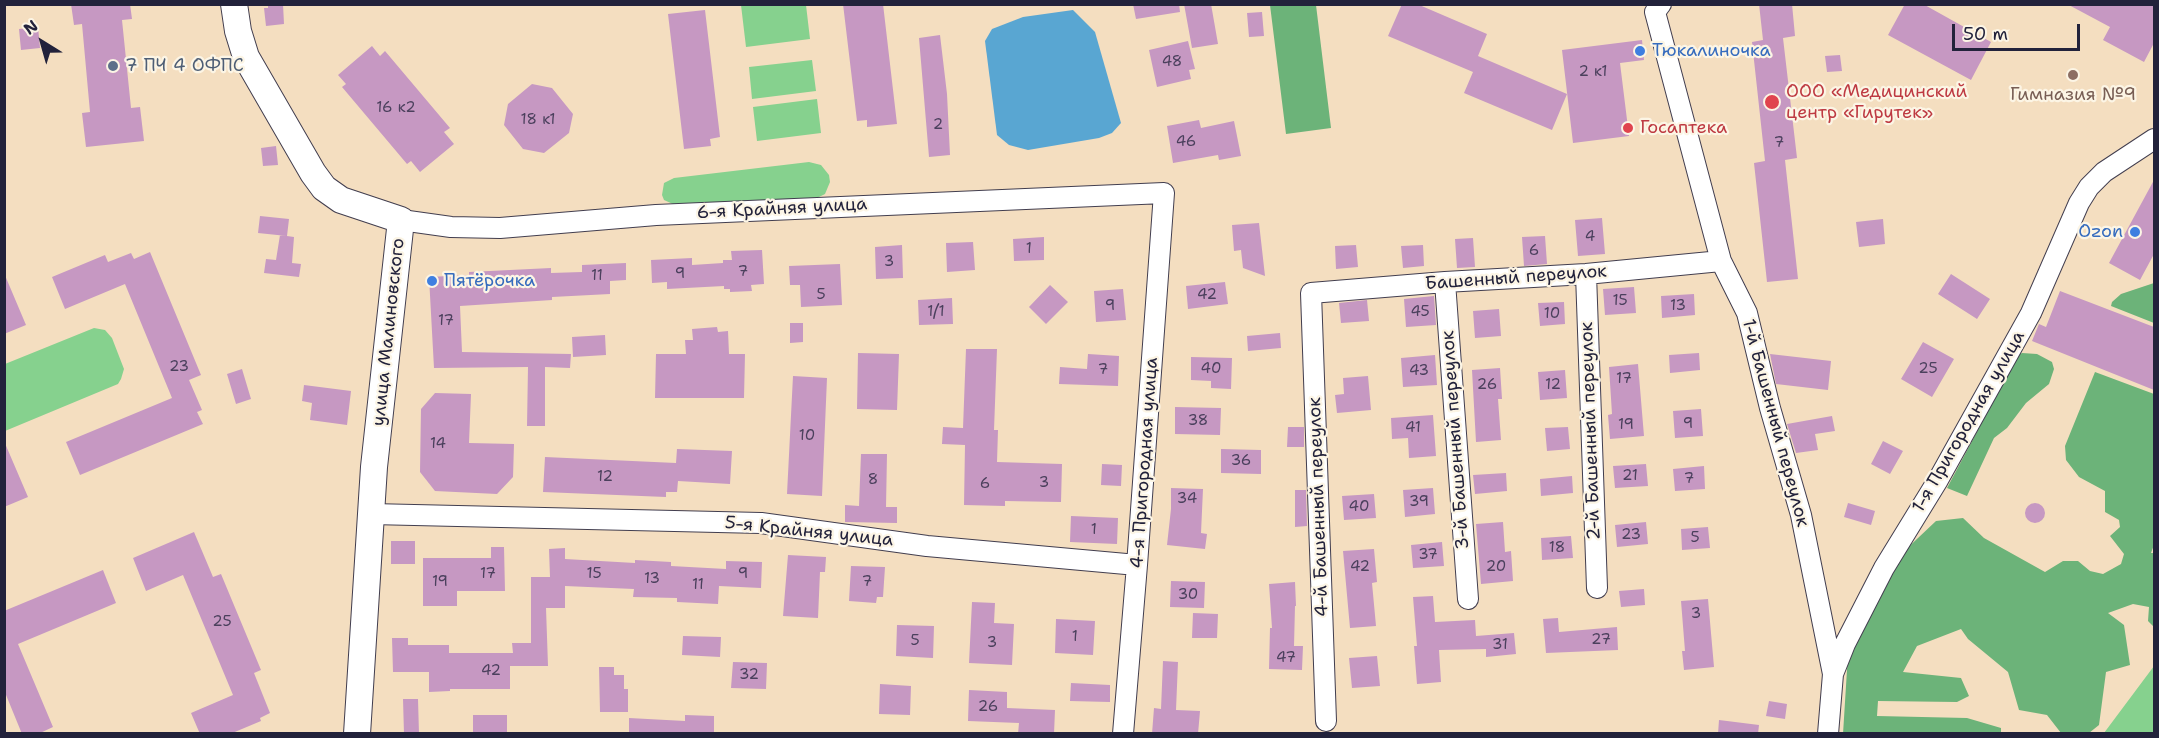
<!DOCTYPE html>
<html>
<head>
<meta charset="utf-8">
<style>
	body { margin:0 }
	#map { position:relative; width:2159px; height:738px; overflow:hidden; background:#f4dec0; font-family:"Shantell Sans",sans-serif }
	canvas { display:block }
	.frame { position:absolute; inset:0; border:6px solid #22223b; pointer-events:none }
	.north { position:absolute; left:12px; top:12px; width:60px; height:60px; -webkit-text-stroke:4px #fcf5e5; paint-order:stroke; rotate:323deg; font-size:16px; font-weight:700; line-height:24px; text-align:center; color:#22223b }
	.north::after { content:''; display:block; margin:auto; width:21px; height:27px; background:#22223b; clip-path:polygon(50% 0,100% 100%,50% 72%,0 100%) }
	.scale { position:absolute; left:1952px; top:24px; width:128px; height:27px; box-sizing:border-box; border:3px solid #22223b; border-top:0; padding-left:8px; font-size:18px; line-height:21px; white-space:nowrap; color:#22223b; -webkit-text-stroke:4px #fcf5e5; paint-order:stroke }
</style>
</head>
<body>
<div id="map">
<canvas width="2159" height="738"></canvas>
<div class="frame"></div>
<div class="north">N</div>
<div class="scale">50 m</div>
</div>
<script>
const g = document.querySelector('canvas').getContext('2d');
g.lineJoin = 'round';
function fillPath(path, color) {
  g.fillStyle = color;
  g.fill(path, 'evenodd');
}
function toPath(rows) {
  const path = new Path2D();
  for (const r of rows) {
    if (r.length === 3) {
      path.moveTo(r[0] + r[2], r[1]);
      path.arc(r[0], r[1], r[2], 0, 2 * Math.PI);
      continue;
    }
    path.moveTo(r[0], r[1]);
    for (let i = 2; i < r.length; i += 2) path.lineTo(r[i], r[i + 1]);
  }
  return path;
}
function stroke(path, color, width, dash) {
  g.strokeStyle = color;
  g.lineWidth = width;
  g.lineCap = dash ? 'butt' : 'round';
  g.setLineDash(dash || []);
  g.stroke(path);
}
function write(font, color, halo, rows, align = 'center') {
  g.font = font + ' "Shantell Sans",sans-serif';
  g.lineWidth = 4.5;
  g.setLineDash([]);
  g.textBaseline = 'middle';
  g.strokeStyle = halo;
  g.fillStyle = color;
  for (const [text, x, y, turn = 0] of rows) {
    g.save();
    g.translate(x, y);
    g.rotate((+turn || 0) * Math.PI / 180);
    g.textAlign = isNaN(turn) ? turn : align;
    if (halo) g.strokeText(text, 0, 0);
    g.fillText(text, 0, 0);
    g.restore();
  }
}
fillPath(toPath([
	[741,5,806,5,810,39,746,47],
	[812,60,816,91,752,99,749,67],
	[817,99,821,133,757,141,753,107],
	[809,162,821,165,829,175,830,182,825,194,813,200,675,205,664,200,662,195,664,183,674,178],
	[94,328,105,330,112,338,124,369,121,379,118,384,5,431,5,364],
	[2154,666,2154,733,2104,733]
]), '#86d18e');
fillPath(toPath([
	[1270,5,1316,5,1331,128,1286,134],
	[2154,283,2154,323,2111,306,2112,302,2121,294],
	[2022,353,2037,354,2052,362,2054,369,2049,384,2026,403,2007,428,1994,438,1967,496,1947,488,2018,355],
	[2095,372,2154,394,2154,545,2151,553,2154,553,2154,627,2148,621,2149,607,2133,604,2108,613,2124,625,2130,665,2106,672,2099,725,2089,733,2061,733,2047,715,2019,710,2008,672,1968,639,1961,629,1917,646,1903,672,1961,678,1969,696,1957,702,1878,701,1877,716,1967,718,2001,728,2001,733,1843,734,1848,654,1900,555,1936,521,1963,518,1984,538,2045,572,2063,561,2078,561,2090,571,2103,574,2121,564,2124,554,2110,536,2120,527,2119,520,2105,512,2105,491,2079,477,2066,460,2065,446]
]), '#6cb379');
fillPath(toPath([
	[1073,10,1095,32,1121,123,1112,133,1099,138,1028,150,1009,145,997,135,985,41,992,29,1023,17]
]), '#59a6d2');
fillPath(toPath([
	[71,4,130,4,132,19,122,20,131,108,140,107,144,141,86,147,82,113,90,112,82,24,74,25],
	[268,4,283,4,284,24,266,26,264,8,268,8],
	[843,4,883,4,897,124,867,127,867,120,857,121],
	[1133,4,1179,4,1180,12,1136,19],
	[1184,4,1211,4,1218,44,1192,48],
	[1402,4,1417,4,1487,34,1478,56,1567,94,1552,130,1464,93,1473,72,1388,36],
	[1759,4,1792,4,1795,36,1783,38,1797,158,1785,160,1798,279,1767,282,1754,163,1765,161,1752,42,1763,40],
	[1905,4,1923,4,1991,42,1971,80,1888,35],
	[2067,4,2154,4,2154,43,2144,62,2103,40,2110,27],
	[705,10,720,137,710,139,711,146,684,149,668,14],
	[1262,12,1264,36,1249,37,1247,13],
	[38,27,40,48,21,50,19,29],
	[940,35,947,94,950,155,929,157,919,38],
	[1642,40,1644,60,1620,63,1629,136,1573,143,1562,50],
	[1188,41,1195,69,1189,70,1191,79,1157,87,1149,50],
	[372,46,380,56,385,51,450,128,444,132,454,144,420,172,411,161,407,164,342,87,346,84,338,75],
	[1840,55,1842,71,1827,72,1825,56],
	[532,84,552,88,573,114,569,133,544,153,523,149,504,125,508,104],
	[1199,120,1201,128,1234,121,1241,156,1219,160,1218,155,1173,163,1167,126],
	[276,146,278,165,263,166,261,148],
	[2154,180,2154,254,2140,280,2109,263],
	[260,216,289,219,287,236,258,233],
	[1602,218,1605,254,1578,256,1575,220],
	[1883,219,1885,244,1859,247,1856,222],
	[1259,223,1265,276,1243,268,1241,250,1234,251,1232,225],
	[280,235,294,237,292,263,301,264,299,277,264,273,266,259,276,260],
	[1545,236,1547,264,1524,266,1522,237],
	[1044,237,1044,260,1014,261,1013,239],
	[1473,238,1475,267,1457,268,1455,239],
	[973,242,975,270,947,272,946,243],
	[902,245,903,278,876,279,875,247],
	[1356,245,1358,267,1336,269,1335,246],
	[1423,245,1424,266,1403,268,1401,246],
	[762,250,764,284,751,285,752,291,730,292,730,289,724,289,724,286,667,289,667,282,652,283,651,260,692,258,692,265,723,263,723,260,732,260,731,251],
	[150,252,201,375,189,380,202,410,197,412,203,424,80,475,66,442,172,398,125,284,65,309,52,277,105,255,108,262,131,253,134,259],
	[626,263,626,280,610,281,610,294,552,297,552,300,460,306,462,352,571,354,570,368,545,367,545,426,527,426,528,367,434,368,429,277,469,275,469,272,551,268,551,273,582,272,582,265],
	[840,264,842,305,801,307,800,285,790,285,789,266],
	[4,273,26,325,4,334],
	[1951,274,1990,299,1977,319,1938,294],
	[1225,282,1228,304,1188,309,1186,286],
	[1050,285,1068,302,1046,324,1029,307],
	[1634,287,1636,313,1605,315,1603,289],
	[1123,289,1126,320,1096,322,1094,291],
	[2060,291,2154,327,2154,390,2032,341,2039,324,2046,327],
	[1694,294,1695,315,1662,318,1661,296],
	[1434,296,1436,325,1406,327,1404,299],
	[952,298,953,324,919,325,918,300],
	[1367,300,1369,321,1341,323,1339,303],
	[1564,302,1565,324,1540,326,1538,303],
	[1499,309,1501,336,1475,338,1473,311],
	[790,323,803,323,803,342,790,343],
	[717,327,718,332,728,331,729,354,745,354,744,398,655,398,656,354,686,354,685,340,693,340,692,329],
	[1280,333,1281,348,1248,351,1247,336],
	[605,335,606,355,573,357,572,337],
	[1923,342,1954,359,1932,397,1901,379],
	[966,349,997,349,994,430,998,430,997,462,1062,464,1061,502,1005,501,1005,506,964,505,965,445,942,444,943,427,963,428],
	[858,353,899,354,897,410,857,409],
	[1699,353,1700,370,1670,373,1669,355],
	[1088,354,1119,356,1118,386,1059,384,1060,367,1087,369],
	[1770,354,1831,361,1828,390,1776,384],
	[1435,355,1437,385,1403,387,1401,358],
	[1191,357,1232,358,1231,389,1211,388,1211,381,1191,380],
	[1638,364,1644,436,1610,439,1608,415,1612,414,1609,367],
	[1500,368,1502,399,1498,399,1501,440,1476,442,1472,370],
	[242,369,251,399,236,404,227,374],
	[1565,370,1567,398,1540,400,1538,372],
	[793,376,827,378,822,496,787,494],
	[1368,376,1371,410,1337,413,1335,395,1344,394,1343,378],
	[304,385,351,391,347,425,310,420,312,403,302,401],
	[435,393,471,394,469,443,514,444,513,477,497,494,435,491,420,472,421,409],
	[1175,407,1221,408,1220,435,1175,434],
	[1701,409,1703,436,1675,438,1673,411],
	[1433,415,1436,456,1409,458,1408,438,1392,439,1391,418],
	[1832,416,1835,431,1815,434,1818,450,1796,453,1787,424],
	[1288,427,1304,427,1304,447,1287,447],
	[1568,427,1570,449,1547,451,1545,428],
	[4,441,28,497,4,507],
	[1883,441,1903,451,1890,474,1871,464],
	[677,449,732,451,730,484,678,481,677,492,666,492,666,497,543,492,545,457,676,463],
	[1221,449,1261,450,1261,474,1221,473],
	[861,454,887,454,886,507,897,507,897,523,845,522,845,505,859,506],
	[1102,464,1122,465,1121,486,1101,485],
	[1646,464,1648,486,1615,488,1613,466],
	[1704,466,1705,489,1675,491,1673,469],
	[1506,473,1507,491,1475,494,1473,475],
	[1572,476,1573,493,1541,496,1540,479],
	[1171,488,1203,489,1201,533,1207,534,1205,549,1167,545,1171,509],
	[1433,488,1435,514,1405,517,1403,490],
	[1295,490,1306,490,1307,526,1295,527],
	[1374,494,1376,518,1344,520,1342,496],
	[2035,513,10],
	[1848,503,1875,511,1871,525,1844,517],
	[1071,516,1118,518,1117,544,1070,542],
	[1503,522,1505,552,1511,551,1513,581,1481,584,1476,524],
	[1646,522,1648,544,1617,547,1615,525],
	[1708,527,1710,548,1682,550,1681,529],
	[194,532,213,577,221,574,261,670,254,673,270,713,260,718,261,721,230,734,200,734,191,713,233,695,183,575,146,591,133,558],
	[1571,536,1573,558,1542,560,1541,538],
	[391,541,415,541,415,564,391,564],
	[1442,542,1444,566,1413,568,1411,545],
	[491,547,504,547,505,591,457,591,457,606,423,606,423,558,491,558],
	[565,548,565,559,635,563,635,560,671,562,671,566,726,569,726,561,762,562,761,588,719,586,718,604,677,602,677,598,633,597,634,589,565,586,565,608,546,608,548,666,510,666,510,689,450,689,450,691,429,692,429,672,393,672,392,638,408,638,408,645,449,645,449,653,513,653,512,643,531,643,531,577,550,577,549,549],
	[1374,549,1377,582,1372,583,1376,626,1350,628,1343,551],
	[788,555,826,557,825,572,820,572,818,618,783,616],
	[851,566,885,567,883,597,877,597,876,603,849,601],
	[103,570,116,603,18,644,53,727,38,734,22,734,4,690,4,611],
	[1171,581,1205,582,1204,608,1170,607],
	[1295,582,1296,606,1295,606,1294,646,1303,646,1302,670,1269,669,1270,628,1272,628,1269,584],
	[1644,589,1645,605,1621,607,1619,591],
	[1433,596,1435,622,1475,620,1476,636,1514,633,1516,654,1486,657,1486,649,1439,650,1441,682,1417,684,1414,646,1417,646,1413,597],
	[1708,599,1714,667,1684,670,1682,651,1685,651,1681,601],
	[972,602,995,603,994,623,1014,624,1012,665,969,663],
	[1193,613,1218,614,1217,638,1192,638],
	[1558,618,1559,632,1617,627,1618,650,1546,653,1543,619],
	[1056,619,1095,621,1093,655,1055,653],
	[897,625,934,626,933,658,896,656],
	[683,636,721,637,720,657,682,655],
	[1377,656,1380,686,1352,688,1349,658],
	[1163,661,1178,662,1176,710,1200,711,1198,734,1152,734,1154,708,1161,709],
	[733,662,767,663,766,689,731,688],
	[599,667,614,667,614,675,624,675,624,689,628,689,628,712,600,712],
	[1071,683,1110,685,1110,702,1070,701],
	[880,684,911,686,910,715,879,714],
	[969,690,1007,692,1007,708,1055,710,1054,734,1018,734,1019,723,968,721],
	[403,699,418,699,419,734,404,734],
	[1769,701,1787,704,1785,719,1766,716],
	[473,715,507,715,507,734,473,734],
	[685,715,714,716,714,734,629,734,629,718,685,721],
	[1719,720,1759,725,1758,734,1718,734]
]), '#c698c2');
const minor = toPath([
	[1661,4,1655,12,1721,261,1747,313,1770,408,1801,515,1833,674],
	[401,220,451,227,500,228,656,215,1164,193,1137,565,1123,734],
	[1586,274,1597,588],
	[1445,282,1468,599],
	[371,514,761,523,927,546,1137,565],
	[1326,721,1311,293,1445,282,1586,274,1721,261],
	[1828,734,1833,674,1845,644,1884,568,1938,480,2031,313,2079,203,2089,187,2104,172,2154,139]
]);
const tertiary = toPath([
	[234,4,238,31,246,57,313,173,324,188,341,200,401,220,374,467,357,734]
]);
stroke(minor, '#423e4f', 22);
stroke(tertiary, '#423e4f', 28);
stroke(minor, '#fff', 20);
stroke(tertiary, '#fff', 26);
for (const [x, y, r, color] of [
	[1640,51,6,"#3f7fe0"],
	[113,66,6,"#5c6f8a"],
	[2073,75,6,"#8d6e63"],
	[1772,102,8,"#e0444e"],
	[1628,128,6,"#e0444e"],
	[2135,232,6,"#3f7fe0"],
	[432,281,6,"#3f7fe0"]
]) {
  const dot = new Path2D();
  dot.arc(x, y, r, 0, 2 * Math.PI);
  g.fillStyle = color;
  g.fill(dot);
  stroke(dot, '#fcf5e5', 2);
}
write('15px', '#4b405d', null, [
	["48",1172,62],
	["2 к1",1593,72],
	["16 к2",396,108],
	["18 к1",538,120],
	["2",938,125],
	["46",1186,142],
	["7",1779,143],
	["4",1590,237],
	["1",1029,249],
	["6",1534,251],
	["3",889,262],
	["7",743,272],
	["9",680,274],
	["11",597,276],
	["5",821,295],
	["42",1207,295],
	["15",1620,301],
	["9",1110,306],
	["13",1678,306],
	["1/1",936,312],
	["45",1420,312],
	["10",1552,314],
	["17",446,321],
	["23",179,367],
	["40",1211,369],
	["25",1928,369],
	["7",1103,370],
	["43",1419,371],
	["17",1624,379],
	["26",1487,385],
	["12",1553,385],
	["38",1198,421],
	["9",1688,424],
	["19",1626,425],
	["41",1413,428],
	["10",807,436],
	["14",438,444],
	["36",1241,461],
	["21",1630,476],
	["12",605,477],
	["7",1689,479],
	["8",873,480],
	["3",1044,483],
	["6",985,484],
	["34",1187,499],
	["39",1419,502],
	["40",1359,507],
	["1",1094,530],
	["23",1631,535],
	["5",1695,538],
	["18",1557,548],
	["37",1428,555],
	["42",1360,567],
	["20",1496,567],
	["17",488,574],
	["15",594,574],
	["9",743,574],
	["13",652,579],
	["19",440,582],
	["7",867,582],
	["11",698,585],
	["30",1188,595],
	["3",1696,614],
	["25",222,622],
	["1",1075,637],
	["27",1601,640],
	["5",915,641],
	["3",992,643],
	["31",1500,645],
	["47",1286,658],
	["42",491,671],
	["32",749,675],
	["26",988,707]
]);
write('18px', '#366cbe', '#fcf5e5', [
	["Тюкалиночка",1652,51],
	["Ozon",2123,232,"right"],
	["Пятёрочка",444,281]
], 'left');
write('18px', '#4e5e75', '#fcf5e5', [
	["7 ПЧ 4 ОФПС",125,66]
], 'left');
write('18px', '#be3a42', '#fcf5e5', [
	["ООО «Медицинский",1786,92],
	["центр «Гирутек»",1786,113],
	["Госаптека",1640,128]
], 'left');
write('18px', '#785e54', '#fcf5e5', [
	["Гимназия №9",2073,95]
]);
write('18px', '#22223b', '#fcf5e5', [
	["6-я Крайняя улица",782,209,-3],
	["Башенный переулок",1516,278,-4],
	["улица Малиновского",389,332,-84],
	["1-я Пригородная улица",1969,422,-60],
	["1-й Башенный переулок",1775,423,75],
	["2-й Башенный переулок",1591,431,-92],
	["3-й Башенный переулок",1456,440,-94],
	["4-я Пригородная улица",1145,463,-86],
	["4-й Башенный переулок",1319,507,-92],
	["5-я Крайняя улица",809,532,6]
]);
</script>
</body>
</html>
